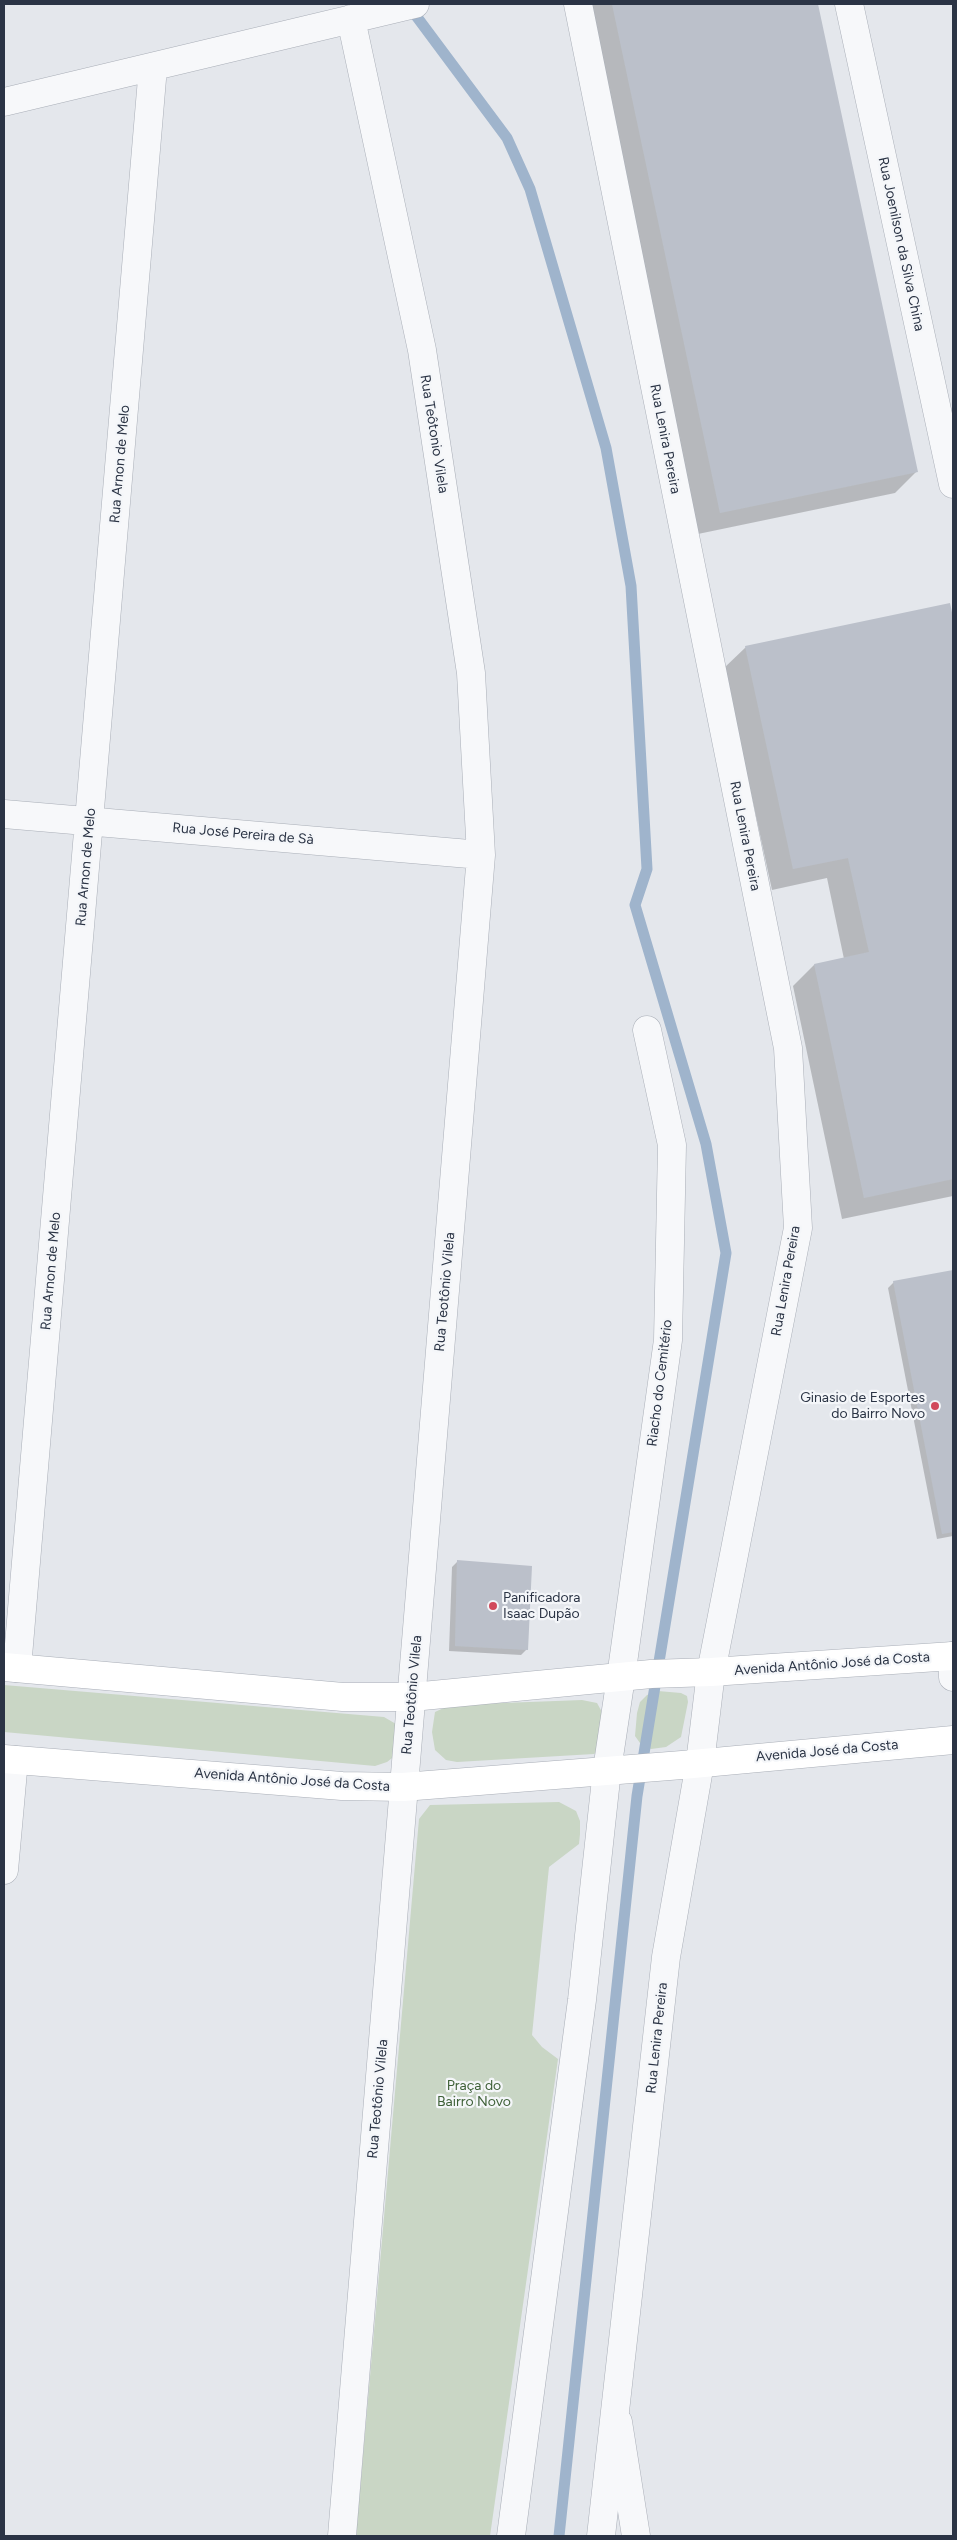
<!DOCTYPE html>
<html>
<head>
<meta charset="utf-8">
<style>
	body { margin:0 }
	#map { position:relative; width:957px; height:2540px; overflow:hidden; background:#e4e7ec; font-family:Figtree,sans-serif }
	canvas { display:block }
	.frame { position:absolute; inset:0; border:5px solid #2b3445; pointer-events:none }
</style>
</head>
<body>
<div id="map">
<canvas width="957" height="2540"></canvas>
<div class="frame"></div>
</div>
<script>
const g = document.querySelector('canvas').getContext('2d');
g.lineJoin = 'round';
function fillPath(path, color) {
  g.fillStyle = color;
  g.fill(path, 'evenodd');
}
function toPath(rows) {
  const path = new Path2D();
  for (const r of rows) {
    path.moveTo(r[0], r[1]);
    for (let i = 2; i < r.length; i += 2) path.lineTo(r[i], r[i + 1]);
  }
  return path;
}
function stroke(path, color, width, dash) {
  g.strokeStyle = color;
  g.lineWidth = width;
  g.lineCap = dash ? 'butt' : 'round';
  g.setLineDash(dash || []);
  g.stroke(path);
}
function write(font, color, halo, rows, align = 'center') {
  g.font = font + ' Figtree,sans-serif';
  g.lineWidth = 4.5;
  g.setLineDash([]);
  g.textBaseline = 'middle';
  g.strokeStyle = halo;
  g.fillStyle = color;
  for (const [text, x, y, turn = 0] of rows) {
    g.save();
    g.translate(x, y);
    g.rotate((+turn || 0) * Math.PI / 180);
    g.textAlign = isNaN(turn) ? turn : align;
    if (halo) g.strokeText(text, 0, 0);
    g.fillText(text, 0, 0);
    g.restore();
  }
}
fillPath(toPath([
	[4,1685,384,1717,396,1724,396,1755,387,1762,375,1766,4,1732],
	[658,1691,681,1693,687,1696,688,1702,681,1737,666,1747,651,1749,640,1743,635,1736,637,1713,640,1702,647,1695],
	[582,1700,597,1703,603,1714,601,1748,594,1754,457,1762,446,1760,435,1750,432,1732,435,1712,450,1705],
	[559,1802,576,1811,580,1821,580,1834,579,1844,549,1867,532,2035,542,2047,558,2059,490,2536,356,2536,419,1819,430,1805]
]), '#c9d6c5');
fillPath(toPath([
	[588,4,817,4,916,472,895,493,698,534],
	[949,605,953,623,953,1196,842,1219,793,986,814,965,844,959,827,878,772,890,724,668,746,647],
	[953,1271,953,1536,937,1539,888,1288,894,1282],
	[457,1562,527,1649,521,1655,449,1651,452,1567]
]), '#0003');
stroke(toPath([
	[408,5,507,138,530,189,606,448,631,586,647,869,635,905,706,1144,726,1253,637,1796,559,2536]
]), '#9fb4cc', 11);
fillPath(toPath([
	[612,4,818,4,918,472,720,513],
	[950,603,953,617,953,1179,864,1198,814,964,869,952,848,858,793,869,745,646],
	[953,1270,953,1532,942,1534,893,1281],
	[457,1560,532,1566,528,1650,455,1646]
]), '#bbc0ca');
const minor = toPath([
	[578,4,788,1048,798,1228,711,1672],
	[4,102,415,4],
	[4,814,481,855],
	[952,1656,953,1677],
	[17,1668,153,67],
	[621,1677,668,1340,672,1145,647,1030],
	[4,1870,14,1760],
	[618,2422,636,2536],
	[342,2536,481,855,471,673,422,350,351,19]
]);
const tertiary = toPath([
	[849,4,953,484],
	[511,2536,582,2000,607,1770,621,1677],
	[601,2536,666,1957,700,1763,711,1672]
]);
const secondary = toPath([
	[4,1667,343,1697,412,1697,651,1674,711,1672,953,1656],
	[4,1759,342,1786,403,1787,682,1765,953,1740]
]);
stroke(minor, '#a9aeb7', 29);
stroke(tertiary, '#a9aeb7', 29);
stroke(secondary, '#a9aeb7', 29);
stroke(minor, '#f7f8fa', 28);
stroke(tertiary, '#f7f8fa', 28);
stroke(secondary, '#fff', 28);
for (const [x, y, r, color] of [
	[935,1406,5,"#d1495b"],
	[493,1606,5,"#d1495b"]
]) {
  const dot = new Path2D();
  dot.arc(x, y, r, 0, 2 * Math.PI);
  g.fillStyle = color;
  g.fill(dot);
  stroke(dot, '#f4f6f9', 2);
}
write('14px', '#2b3445', '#f4f6f9', [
	["Rua Joenilson da Silva China",901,244,78],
	["Rua Teôtonio Vilela",434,434,81],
	["Rua Lenira Pereira",665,439,79],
	["Rua Arnon de Melo",120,464,-85],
	["Rua José Pereira de Sà",243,834,5],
	["Rua Lenira Pereira",745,836,79],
	["Rua Arnon de Melo",86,867,-85],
	["Rua Arnon de Melo",51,1271,-85],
	["Rua Lenira Pereira",786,1281,-80],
	["Rua Teotônio Vilela",445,1292,-85],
	["Riacho do Cemitério",660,1383,-83],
	["Avenida Antônio José da Costa",832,1664,-4],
	["Rua Teotônio Vilela",412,1695,-85],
	["Avenida José da Costa",827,1751,-5],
	["Avenida Antônio José da Costa",292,1780,4],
	["Rua Lenira Pereira",657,2038,-84],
	["Rua Teotônio Vilela",378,2099,-85]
]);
write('14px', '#2b3445', '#f4f6f9', [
	["Ginasio de Esportes",925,1398],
	["do Bairro Novo",925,1414],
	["Panificadora",503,1598,"left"],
	["Isaac Dupão",503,1614,"left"]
], 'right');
write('14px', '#3f6138', '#f4f6f9', [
	["Praça do",474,2086],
	["Bairro Novo",474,2102]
]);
</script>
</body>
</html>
